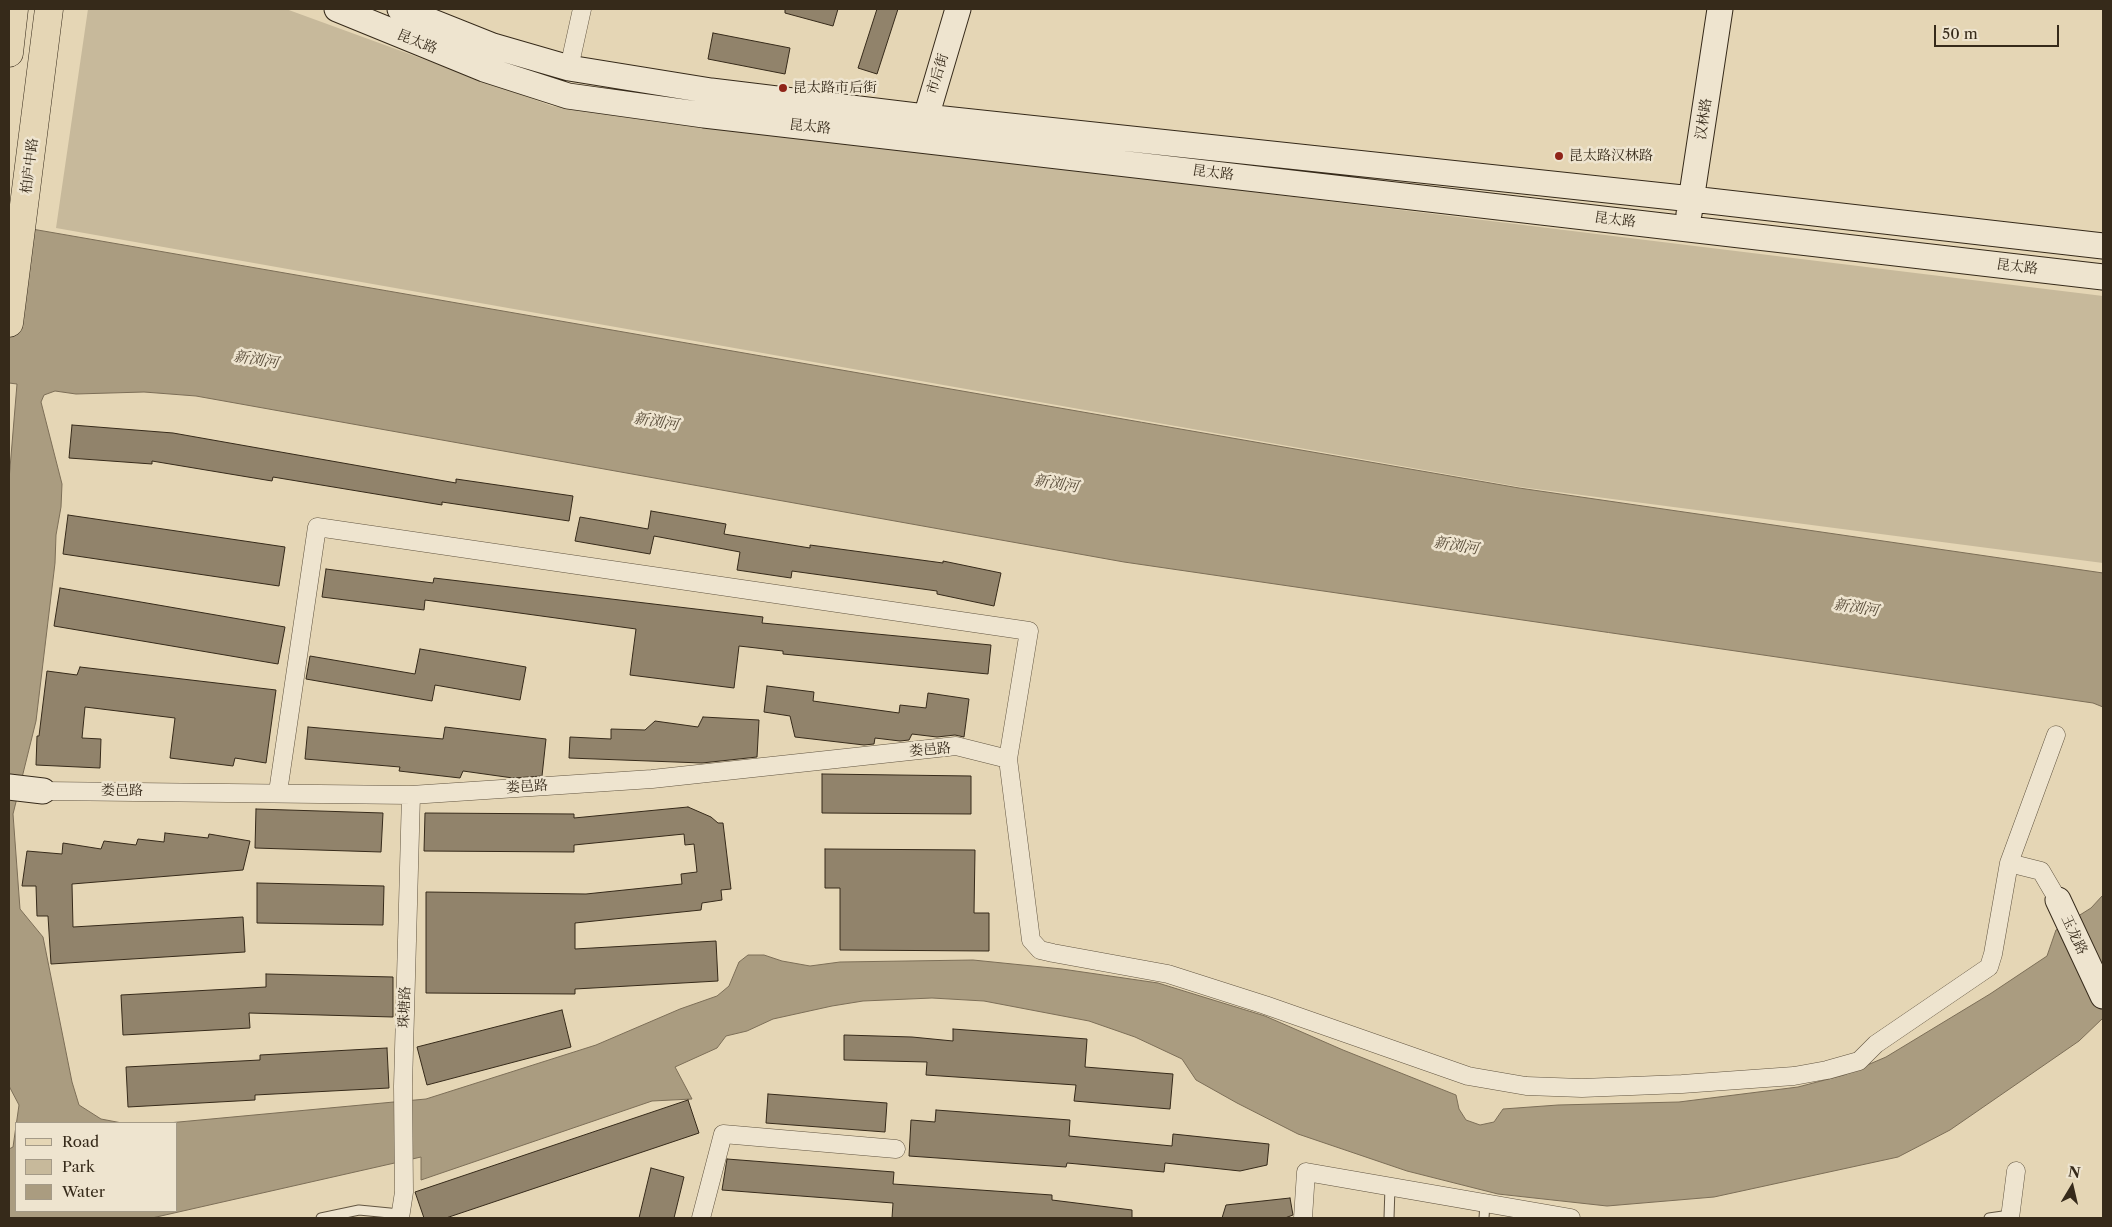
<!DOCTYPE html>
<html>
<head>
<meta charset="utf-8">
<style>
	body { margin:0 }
	#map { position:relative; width:2112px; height:1227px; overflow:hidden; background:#e5d6b5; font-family:"Libre Caslon Text",serif }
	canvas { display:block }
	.frame { position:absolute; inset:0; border:10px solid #362a1a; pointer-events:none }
	.legend { position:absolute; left:15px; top:1122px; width:162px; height:90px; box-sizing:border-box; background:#eee4cf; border:1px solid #a49a87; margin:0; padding:6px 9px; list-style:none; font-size:15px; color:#362a1a }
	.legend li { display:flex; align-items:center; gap:10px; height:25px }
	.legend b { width:25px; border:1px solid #a49a87 }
	.north { position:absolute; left:2047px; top:1162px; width:50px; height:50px; -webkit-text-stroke:4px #eee4cf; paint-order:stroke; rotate:9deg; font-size:14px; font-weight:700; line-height:20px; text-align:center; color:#362a1a }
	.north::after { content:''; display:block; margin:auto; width:18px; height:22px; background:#362a1a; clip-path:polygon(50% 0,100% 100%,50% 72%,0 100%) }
	.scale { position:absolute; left:1934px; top:25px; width:125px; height:22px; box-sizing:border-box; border:2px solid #362a1a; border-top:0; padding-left:6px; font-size:15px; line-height:18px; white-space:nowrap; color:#362a1a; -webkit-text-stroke:4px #eee4cf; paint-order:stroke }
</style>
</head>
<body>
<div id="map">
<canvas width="2112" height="1227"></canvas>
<div class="frame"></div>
<ul class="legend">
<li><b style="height:6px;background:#e5d6b5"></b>Road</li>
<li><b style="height:14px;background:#c7b99b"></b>Park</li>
<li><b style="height:14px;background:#aa9c80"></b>Water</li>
</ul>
<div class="north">N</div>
<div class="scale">50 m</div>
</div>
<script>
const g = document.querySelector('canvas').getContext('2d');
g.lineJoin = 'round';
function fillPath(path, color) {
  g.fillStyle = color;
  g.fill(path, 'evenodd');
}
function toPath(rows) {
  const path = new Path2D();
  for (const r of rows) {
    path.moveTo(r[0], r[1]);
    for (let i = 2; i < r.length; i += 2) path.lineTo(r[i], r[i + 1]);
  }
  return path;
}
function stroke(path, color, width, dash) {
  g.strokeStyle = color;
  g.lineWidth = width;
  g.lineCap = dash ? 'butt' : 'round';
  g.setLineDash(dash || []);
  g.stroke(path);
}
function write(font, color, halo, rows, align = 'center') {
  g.font = font + ' "Libre Caslon Text","Noto Serif SC",serif';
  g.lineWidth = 5;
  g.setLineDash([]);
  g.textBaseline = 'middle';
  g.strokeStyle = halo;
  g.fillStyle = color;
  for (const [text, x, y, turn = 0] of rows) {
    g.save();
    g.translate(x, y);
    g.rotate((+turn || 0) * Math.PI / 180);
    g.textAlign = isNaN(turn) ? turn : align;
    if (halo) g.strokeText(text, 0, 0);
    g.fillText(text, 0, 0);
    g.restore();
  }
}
fillPath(toPath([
	[88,9,286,9,552,106,2103,296,2103,563,1520,487,56,228]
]), '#c7b99b');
const water = toPath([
	[9,225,1519,488,2103,573,2103,707,2093,703,1124,562,196,396,144,392,76,394,55,391,44,395,41,402,62,484,61,507,56,535,55,563,36,721,13,814,20,909,43,937,72,1082,79,1105,101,1119,122,1123,16,1123,16,1211,176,1211,176,1123,168,1123,426,1099,596,1045,680,1009,717,996,729,986,739,962,748,955,764,955,782,961,810,966,840,962,973,960,1062,969,1158,983,1265,1016,1343,1050,1456,1095,1459,1109,1466,1120,1480,1125,1494,1122,1503,1109,1558,1105,1679,1102,1798,1087,1844,1075,1886,1057,1990,994,2047,956,2056,930,2091,908,2103,895,2103,1018,2079,1041,1950,1130,1898,1157,1714,1197,1607,1206,1498,1194,1407,1171,1298,1134,1237,1103,1196,1080,1182,1059,1135,1037,1089,1021,984,1001,932,998,863,1001,832,1006,773,1019,747,1031,726,1036,717,1048,675,1067,692,1099,652,1101,421,1180,421,1157,152,1218,9,1218,9,1149,13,1147,19,1105,9,1086,9,480,17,384,9,383,9,225]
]);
fillPath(water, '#aa9c80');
stroke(water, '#7c6e57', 1);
const building = toPath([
	[785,9,838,9,833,26,785,13,785,9],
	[877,9,898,9,877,74,858,68,877,9],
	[713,33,790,48,785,74,708,59,713,33],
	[72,425,173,433,456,483,456,479,573,496,569,521,442,502,442,505,273,477,272,481,152,461,152,464,69,458,72,425],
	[651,511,726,524,724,534,810,548,810,545,943,563,943,561,1001,573,994,606,937,594,937,591,792,571,791,578,737,570,740,552,654,536,650,554,575,541,580,517,648,529,651,511],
	[68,515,285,547,279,586,63,554,68,515],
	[326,569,433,583,434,578,763,617,762,623,991,645,988,674,783,654,783,651,739,646,734,688,630,675,636,629,425,600,424,610,322,597,326,569],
	[60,588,285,627,278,664,54,626,60,588],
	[420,649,526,667,520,700,435,685,432,701,306,679,310,656,415,674,420,649],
	[80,667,276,690,266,763,235,758,233,766,170,758,175,718,85,707,82,738,101,739,100,768,36,765,37,736,39,736,47,671,77,675,80,667],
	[767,686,814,692,813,701,899,713,900,705,926,708,928,693,969,699,964,737,955,735,937,737,912,734,909,740,900,741,875,738,874,744,864,745,795,737,790,716,764,712,767,686],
	[703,717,759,720,757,757,702,763,569,758,570,737,611,739,611,729,645,730,655,721,698,727,703,717],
	[308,727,443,739,445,727,546,739,542,776,513,778,463,771,460,778,399,771,400,767,305,759,308,727],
	[822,774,971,776,971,814,822,813,822,774],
	[688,807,711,817,718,823,723,823,731,889,721,890,722,900,702,903,701,910,575,923,575,949,716,941,718,981,575,989,575,994,426,993,426,892,586,894,682,884,681,874,697,872,694,844,685,845,684,834,574,845,574,852,424,851,425,813,574,814,574,818,688,807],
	[256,809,383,813,381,852,255,848,256,809],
	[165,833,208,838,209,834,250,841,243,870,72,884,73,927,243,917,245,952,51,964,48,916,37,916,36,886,22,886,27,851,62,854,63,843,101,849,104,841,136,845,138,839,164,842,165,833],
	[825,849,975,850,974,913,989,913,989,951,840,950,840,888,825,888,825,849],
	[257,883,384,886,383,925,257,923,257,883],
	[266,974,393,977,393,1017,249,1013,250,1028,123,1035,121,995,266,987,266,974],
	[562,1010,571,1047,427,1085,417,1047,562,1010],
	[953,1029,1087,1039,1085,1067,1173,1074,1170,1109,1074,1101,1076,1085,926,1075,927,1062,844,1060,844,1035,912,1037,953,1041,953,1029],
	[387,1048,389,1088,255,1095,255,1100,128,1107,126,1067,260,1060,260,1055,387,1048],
	[768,1094,887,1103,885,1132,766,1123,768,1094],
	[688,1100,699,1133,446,1218,424,1218,415,1192,688,1100],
	[936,1110,1070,1120,1069,1136,1172,1146,1173,1134,1269,1144,1267,1165,1240,1171,1165,1163,1164,1172,1067,1163,1066,1167,909,1156,911,1120,935,1122,936,1110],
	[727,1159,894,1172,893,1184,1052,1195,1052,1200,1132,1210,1132,1218,892,1218,893,1203,722,1190,727,1159],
	[651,1168,684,1177,674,1218,639,1218,651,1168],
	[1290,1198,1293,1215,1285,1218,1222,1218,1226,1205,1290,1198]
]);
fillPath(building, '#91836b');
stroke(building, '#362a1a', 1);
const lane = toPath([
	[321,1218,359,1210,400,1214],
	[1389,1218,1390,1187],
	[1484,1218,1485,1203],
	[1989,1218,2010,1215]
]);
const street = toPath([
	[569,68,582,9],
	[2056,735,2009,863,2041,871,2058,900],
	[43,791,411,795,652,779,956,746,1008,759],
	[278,792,317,527,1029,631,1008,759,1031,940,1040,950,1053,953,1168,974,1265,1005,1468,1076,1526,1086,1582,1088,1682,1084,1794,1076,1827,1070,1859,1061,1876,1044,1989,967,1993,954,2009,863],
	[400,1218,404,1192,403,1086,411,795],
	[701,1218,723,1134,896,1149],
	[1303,1218,1306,1172,1571,1218],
	[2010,1218,2016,1171]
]);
const secondary = toPath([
	[337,9,484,69,568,96,704,115,2103,277],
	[400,9,493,46,569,68,711,91,925,117,1692,199,2103,246],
	[921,134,958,9],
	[1689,214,1720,9],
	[9,787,43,791],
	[2058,900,2103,996]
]);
const primary = toPath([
	[9,53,14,9],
	[9,323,49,9]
]);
stroke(lane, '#625541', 11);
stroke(street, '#625541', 19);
stroke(secondary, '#362a1a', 27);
stroke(primary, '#362a1a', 29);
stroke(lane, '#eee4cf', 9);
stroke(street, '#eee4cf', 18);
stroke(secondary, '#eee4cf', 25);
stroke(primary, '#e5d6b5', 28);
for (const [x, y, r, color] of [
	[783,88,5,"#8f2418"],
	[1559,156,5,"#8f2418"]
]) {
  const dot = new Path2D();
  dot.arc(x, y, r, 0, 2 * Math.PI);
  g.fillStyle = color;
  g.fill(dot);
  stroke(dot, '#eee4cf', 2);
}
write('14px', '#362a1a', '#eee4cf', [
	["昆太路",417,42,22],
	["市后街",938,74,-73],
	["汉林路",1704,119,-82],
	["昆太路",810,127,6],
	["柏庐中路",30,166,-83],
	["昆太路",1213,173,7],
	["昆太路",1615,220,7],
	["昆太路",2017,267,7],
	["娄邑路",930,750,-5],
	["娄邑路",527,787,-4],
	["娄邑路",122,791],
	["玉龙路",2074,935,65],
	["珠塘路",405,1007,-88]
]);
write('14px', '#362a1a', '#eee4cf', [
	["昆太路市后街",793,88],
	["昆太路汉林路",1569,156]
], 'left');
write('italic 15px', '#594c39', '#eee4cf', [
	["新浏河",256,360,9],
	["新浏河",656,422,9],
	["新浏河",1056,484,9],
	["新浏河",1456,546,9],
	["新浏河",1856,608,9]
]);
</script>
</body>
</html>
